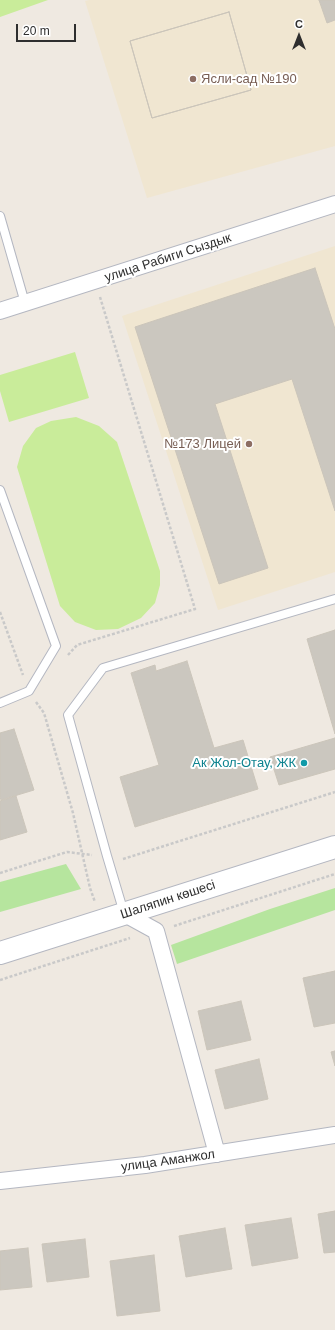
<!DOCTYPE html>
<html>
<head>
<meta charset="utf-8">
<style>
	body { margin:0 }
	#map { position:relative; width:335px; height:1330px; overflow:hidden; background:#efe9e1; font-family:Arial,sans-serif }
	canvas { display:block }
	.north { position:absolute; left:279px; top:16px; width:40px; height:40px; -webkit-text-stroke:3px #fff; paint-order:stroke; rotate:0deg; font-size:11px; font-weight:700; line-height:16px; text-align:center; color:#2e2e2e }
	.north::after { content:''; display:block; margin:auto; width:14px; height:18px; background:#2e2e2e; clip-path:polygon(50% 0,100% 100%,50% 72%,0 100%) }
	.scale { position:absolute; left:16px; top:24px; width:60px; height:18px; box-sizing:border-box; border:2px solid #2e2e2e; border-top:0; padding-left:5px; font-size:12px; line-height:14px; white-space:nowrap; color:#2e2e2e; -webkit-text-stroke:3px #fff; paint-order:stroke }
</style>
</head>
<body>
<div id="map">
<canvas width="335" height="1330"></canvas>
<div class="north">С</div>
<div class="scale">20 m</div>
</div>
<script>
const g = document.querySelector('canvas').getContext('2d');
g.lineJoin = 'round';
function fillPath(path, color) {
  g.fillStyle = color;
  g.fill(path, 'evenodd');
}
function toPath(rows) {
  const path = new Path2D();
  for (const r of rows) {
    path.moveTo(r[0], r[1]);
    for (let i = 2; i < r.length; i += 2) path.lineTo(r[i], r[i + 1]);
  }
  return path;
}
function stroke(path, color, width, dash) {
  g.strokeStyle = color;
  g.lineWidth = width;
  g.lineCap = dash ? 'butt' : 'round';
  g.setLineDash(dash || []);
  g.stroke(path);
}
function write(font, color, halo, rows, align = 'center') {
  g.font = font + ' Arial,sans-serif';
  g.lineWidth = 4;
  g.setLineDash([]);
  g.textBaseline = 'middle';
  g.strokeStyle = halo;
  g.fillStyle = color;
  for (const [text, x, y, turn = 0] of rows) {
    g.save();
    g.translate(x, y);
    g.rotate((+turn || 0) * Math.PI / 180);
    g.textAlign = isNaN(turn) ? turn : align;
    if (halo) g.strokeText(text, 0, 0);
    g.fillText(text, 0, 0);
    g.restore();
  }
}
fillPath(toPath([
	[89,0,335,0,335,146,147,198,85,1],
	[335,246,335,572,218,610,122,316]
]), '#f0e6d1');
fillPath(toPath([
	[66,864,81,889,0,912,0,882],
	[335,888,335,910,177,964,171,945,270,909]
]), '#b6e59e');
fillPath(toPath([
	[0,0,48,0,0,17],
	[75,352,89,398,9,422,0,391,0,375],
	[76,417,99,426,117,442,160,571,160,585,155,603,141,618,118,629,96,630,75,622,60,606,17,467,23,446,36,428,51,421]
]), '#c9ec9a');
const building = toPath([
	[319,0,335,0,335,20,327,23,319,0],
	[229,12,251,90,152,118,130,41,229,12],
	[229,12,251,90,152,118,130,41,229,12],
	[315,268,335,329,335,511,292,379,215,404,268,568,219,584,135,327,315,268],
	[335,630,335,734,307,639,335,630],
	[187,661,214,748,243,740,258,789,135,827,120,777,159,765,131,673,155,665,156,671,187,661],
	[14,729,34,790,1,800,0,797,0,733,14,729],
	[335,738,335,769,279,785,270,757,335,738],
	[16,796,27,832,0,840,0,801,16,796],
	[335,971,335,1023,314,1027,303,978,335,971],
	[241,1001,251,1040,207,1050,198,1011,241,1001],
	[335,1051,335,1066,331,1052,335,1051],
	[259,1059,268,1099,225,1109,215,1070,259,1059],
	[335,1211,335,1252,324,1253,318,1214,335,1211],
	[291,1218,298,1258,252,1266,245,1225,291,1218],
	[225,1228,232,1269,186,1277,179,1236,225,1228],
	[85,1239,89,1277,47,1282,42,1244,85,1239],
	[28,1248,32,1287,0,1290,0,1251,28,1248],
	[154,1255,160,1311,117,1316,110,1261,154,1255]
]);
fillPath(building, '#cbc7bf');
stroke(building, '#cbc5ba', 1);
const lane = toPath([
	[0,216,25,303],
	[0,490,56,646,29,691,0,703],
	[124,913,107,856,68,715,103,668,335,599]
]);
const street = toPath([
	[0,311,335,204],
	[125,914,156,931,217,1154],
	[0,1181,145,1165,335,1135]
]);
const secondary = toPath([
	[0,953,335,847]
]);
stroke(lane, '#b4b7c1', 10);
stroke(street, '#b4b7c1', 18);
stroke(secondary, '#b4b7c1', 24);
stroke(toPath([
	[0,612,23,675],
	[68,655,77,645,195,609,100,297],
	[36,702,44,713,73,813,90,888,95,902],
	[123,859,335,792],
	[0,873,67,852,92,855],
	[174,926,335,874],
	[0,980,130,938]
]), '#c9c9c9', 2.5, [3, 2]);
stroke(lane, '#fff', 8);
stroke(street, '#fff', 16);
stroke(secondary, '#fff', 22);
for (const [x, y, r, color] of [
	[193,79,4,"#8d6e63"],
	[249,444,4,"#8d6e63"],
	[304,763,4,"#0f9aa8"]
]) {
  const dot = new Path2D();
  dot.arc(x, y, r, 0, 2 * Math.PI);
  g.fillStyle = color;
  g.fill(dot);
  stroke(dot, '#fff', 1.5);
}
write('13px', '#785e54', '#fff', [
	["Ясли-сад №190",201,79],
	["№173 Лицей",241,444,"right"]
], 'left');
write('13px', '#2e2e2e', '#fff', [
	["улица Рабиги Сыздык",168,258,-18],
	["Шаляпин көшесі",168,900,-18],
	["улица Аманжол",168,1161,-8]
]);
write('13px', '#0d838f', '#fff', [
	["Ак Жол-Отау, ЖК",296,763]
], 'right');
</script>
</body>
</html>
